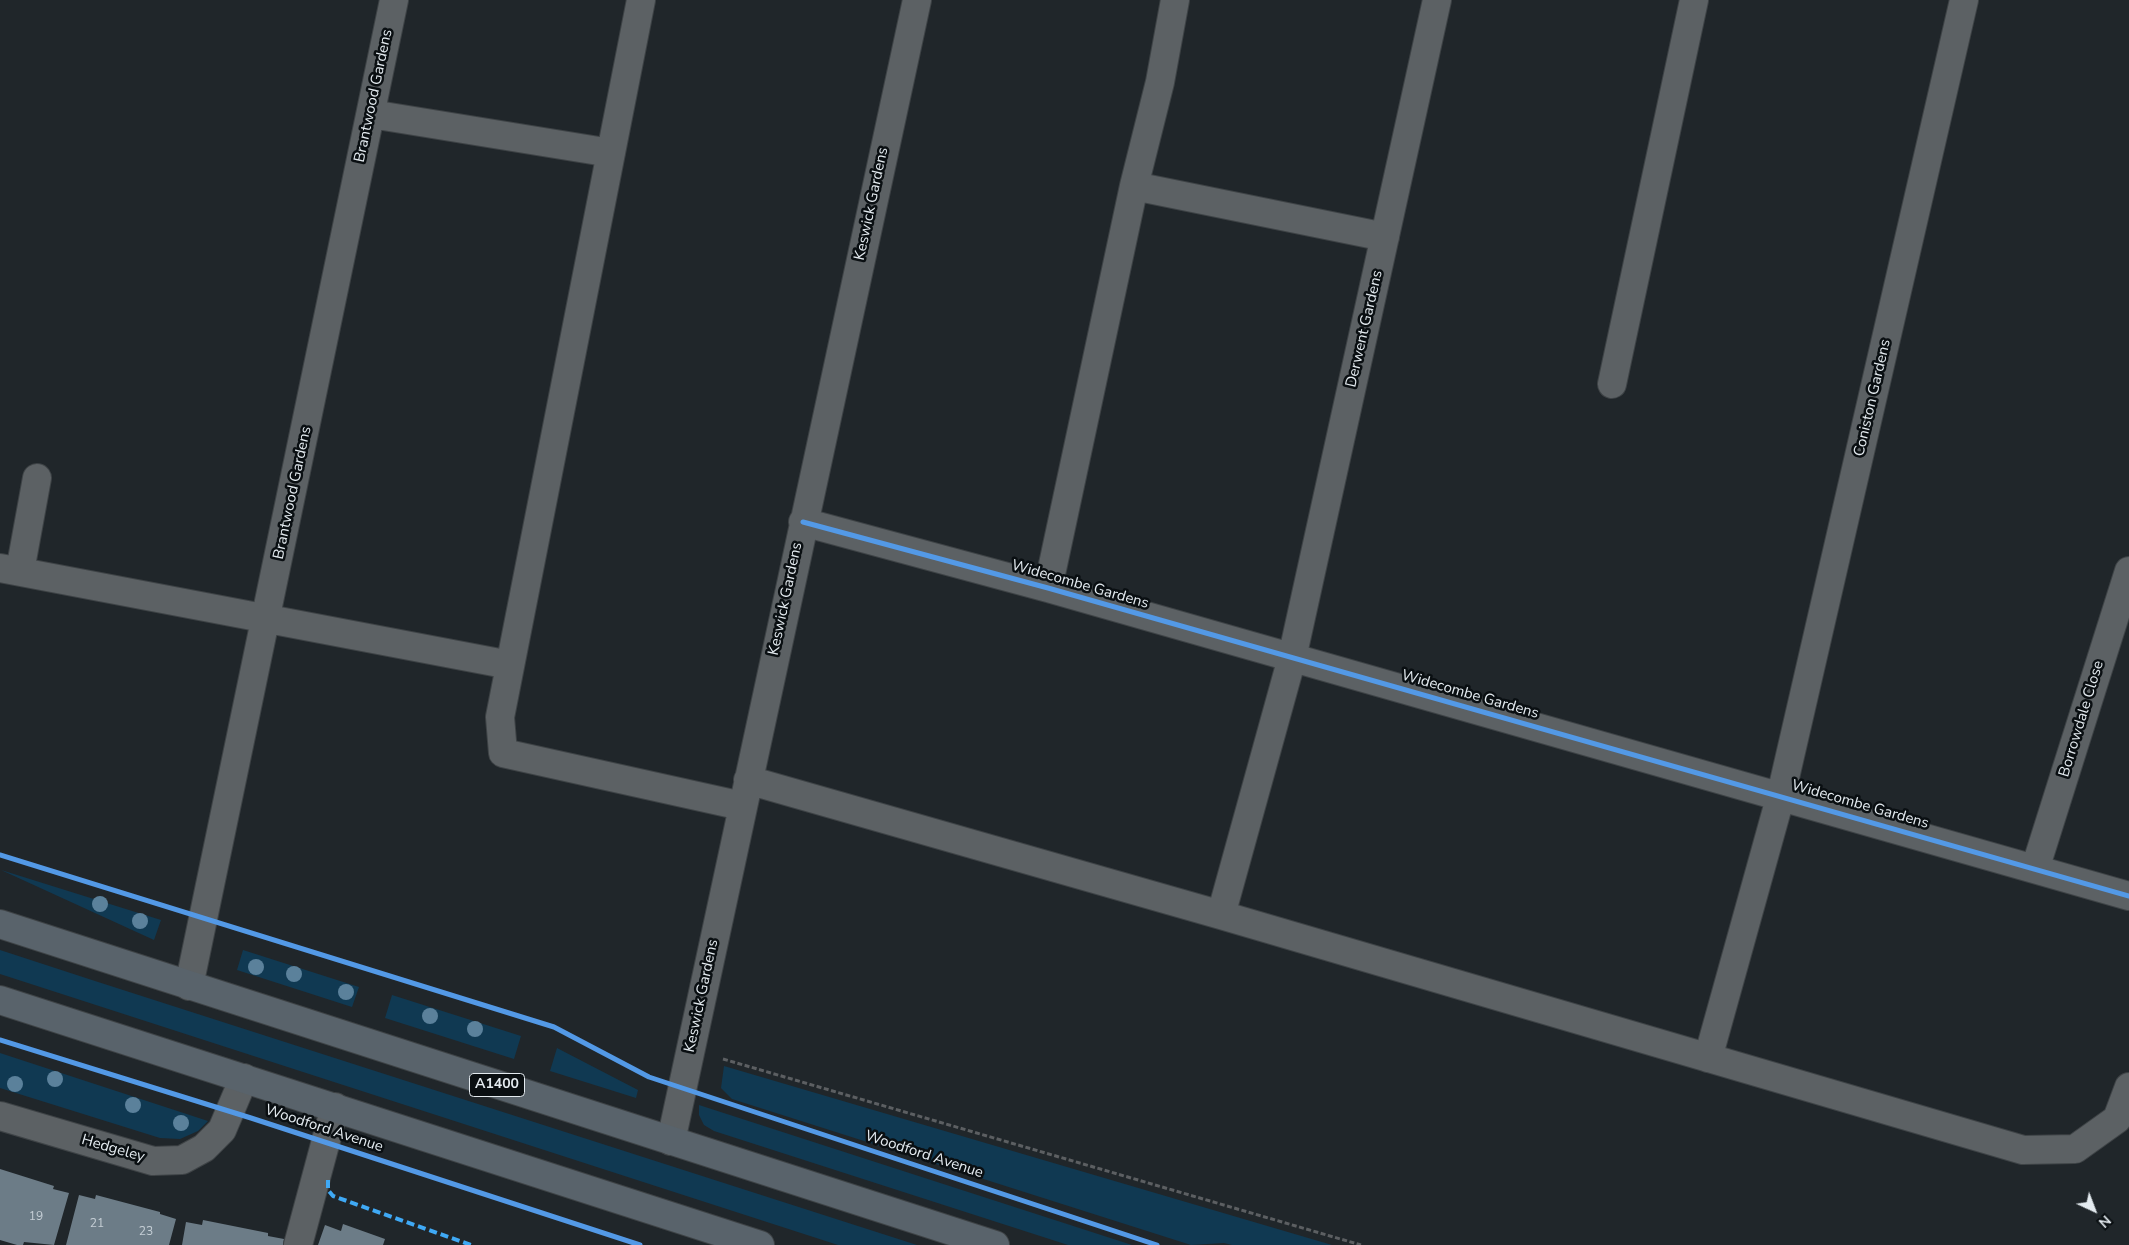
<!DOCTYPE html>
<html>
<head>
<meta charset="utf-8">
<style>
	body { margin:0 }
	#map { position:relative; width:2129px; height:1245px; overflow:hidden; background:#20262a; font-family:"Nunito Sans",sans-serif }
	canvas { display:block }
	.north { position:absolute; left:2069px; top:1185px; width:50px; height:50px; -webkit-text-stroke:4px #0a0f12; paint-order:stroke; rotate:137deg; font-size:14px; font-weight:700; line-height:20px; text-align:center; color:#e4ebf0 }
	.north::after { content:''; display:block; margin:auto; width:18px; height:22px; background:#e4ebf0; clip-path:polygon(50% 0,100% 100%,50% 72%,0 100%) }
</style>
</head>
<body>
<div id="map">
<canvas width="2129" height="1245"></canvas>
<div class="north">N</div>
</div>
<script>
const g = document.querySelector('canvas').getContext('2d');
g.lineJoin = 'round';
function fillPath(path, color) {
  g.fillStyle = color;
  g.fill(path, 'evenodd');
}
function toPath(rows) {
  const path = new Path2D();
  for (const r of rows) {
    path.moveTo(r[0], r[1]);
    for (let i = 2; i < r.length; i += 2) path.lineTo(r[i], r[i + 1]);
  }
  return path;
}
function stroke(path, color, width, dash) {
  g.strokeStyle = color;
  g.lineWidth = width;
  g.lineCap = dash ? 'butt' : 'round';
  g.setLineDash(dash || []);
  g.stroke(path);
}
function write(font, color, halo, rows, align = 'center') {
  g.font = font + ' "Nunito Sans",sans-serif';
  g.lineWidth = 5;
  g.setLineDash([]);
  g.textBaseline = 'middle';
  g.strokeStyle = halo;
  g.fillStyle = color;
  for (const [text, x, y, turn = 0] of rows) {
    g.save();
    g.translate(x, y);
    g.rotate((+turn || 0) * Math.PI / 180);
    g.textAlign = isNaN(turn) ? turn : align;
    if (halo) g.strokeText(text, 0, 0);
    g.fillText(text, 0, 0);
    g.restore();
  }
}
fillPath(toPath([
	[1,870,161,920,154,940],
	[0,950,95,981,917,1245,838,1245,0,974],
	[243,950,359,987,352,1007,237,970],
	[392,995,521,1036,514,1059,385,1018],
	[557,1048,638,1090,636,1098,550,1071],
	[0,1053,208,1121,198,1131,180,1139,160,1138,0,1088],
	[724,1066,1332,1245,1232,1245,1224,1243,1191,1245,732,1099,721,1088],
	[699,1105,1132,1245,1068,1245,714,1131,704,1125,699,1115]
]), '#103952');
fillPath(toPath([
	[0,1169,54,1186,53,1189,69,1193,54,1245,24,1242,23,1245,17,1245,0,1240],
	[79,1195,95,1199,96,1195,160,1212,160,1214,176,1219,169,1245,66,1245],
	[203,1220,268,1233,268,1236,284,1239,283,1245,182,1245,186,1222,202,1225],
	[343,1224,385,1239,383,1245,318,1245,325,1225,341,1231]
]), '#6c7c87');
const minor = toPath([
	[641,0,500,717,503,753,742,806],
	[371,114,611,153],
	[1134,186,1385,237],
	[1612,384,1694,0],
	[803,522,1048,588,2129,896],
	[0,568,510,665],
	[20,571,37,478],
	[1048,588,1134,186,1160,82,1175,0],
	[748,780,1221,915,2023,1150,2075,1149,2117,1119,2129,1087],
	[2035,869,2129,571],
	[1221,915,1292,658,1437,0],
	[189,986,394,0],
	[1708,1058,1781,795,1964,0],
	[0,1116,153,1161,182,1160,204,1148,222,1130,244,1078],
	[671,1141,917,0],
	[298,1245,335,1107]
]);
const highway = toPath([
	[0,924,995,1245],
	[0,1000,760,1245]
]);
stroke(minor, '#3e4346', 30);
stroke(highway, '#3e4346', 30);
stroke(toPath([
	[723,1059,1361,1245]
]), '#5c5f62', 3, [5, 2.5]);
stroke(minor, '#5c6164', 28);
stroke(highway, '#59636b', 28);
stroke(toPath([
	[328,1180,328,1190,333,1196,471,1245]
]), '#3fa9f5', 4, [8, 4]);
stroke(toPath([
	[803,522,1048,588,2129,896],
	[0,855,554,1027,649,1077,1157,1245],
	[0,1040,251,1118,640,1245]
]), '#5399e6', 5);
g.fillStyle = '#5b819b';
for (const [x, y] of [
	[100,904],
	[140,921],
	[256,967],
	[294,974],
	[346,992],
	[430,1016],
	[475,1029],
	[55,1079],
	[15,1084],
	[133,1105],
	[181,1123]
]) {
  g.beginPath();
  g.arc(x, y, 8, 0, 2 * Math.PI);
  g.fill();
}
write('12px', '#c6cfd6', null, [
	["19",36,1217],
	["21",97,1224],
	["23",146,1232]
]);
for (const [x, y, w] of [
	[497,1085,55]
]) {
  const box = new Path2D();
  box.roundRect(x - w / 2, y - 11.5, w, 23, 4);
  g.fillStyle = '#0a0f12';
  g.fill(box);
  stroke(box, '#e4ebf0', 1);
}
write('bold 14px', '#e4ebf0', null, [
	["A1400",497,1085]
]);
write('15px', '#e4ebf0', '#0a0f12', [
	["Brantwood Gardens",374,96,-78],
	["Keswick Gardens",872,204,-78],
	["Derwent Gardens",1365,329,-77],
	["Coniston Gardens",1873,398,-77],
	["Brantwood Gardens",293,493,-78],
	["Widecombe Gardens",1080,585,16],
	["Keswick Gardens",786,599,-78],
	["Widecombe Gardens",1470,695,16],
	["Borrowdale Close",2082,719,-73],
	["Widecombe Gardens",1860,805,16],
	["Keswick Gardens",702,996,-78],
	["Woodford Avenue",324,1129,18],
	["Hedgeley",113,1149,16],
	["Woodford Avenue",924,1155,18]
]);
</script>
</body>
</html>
